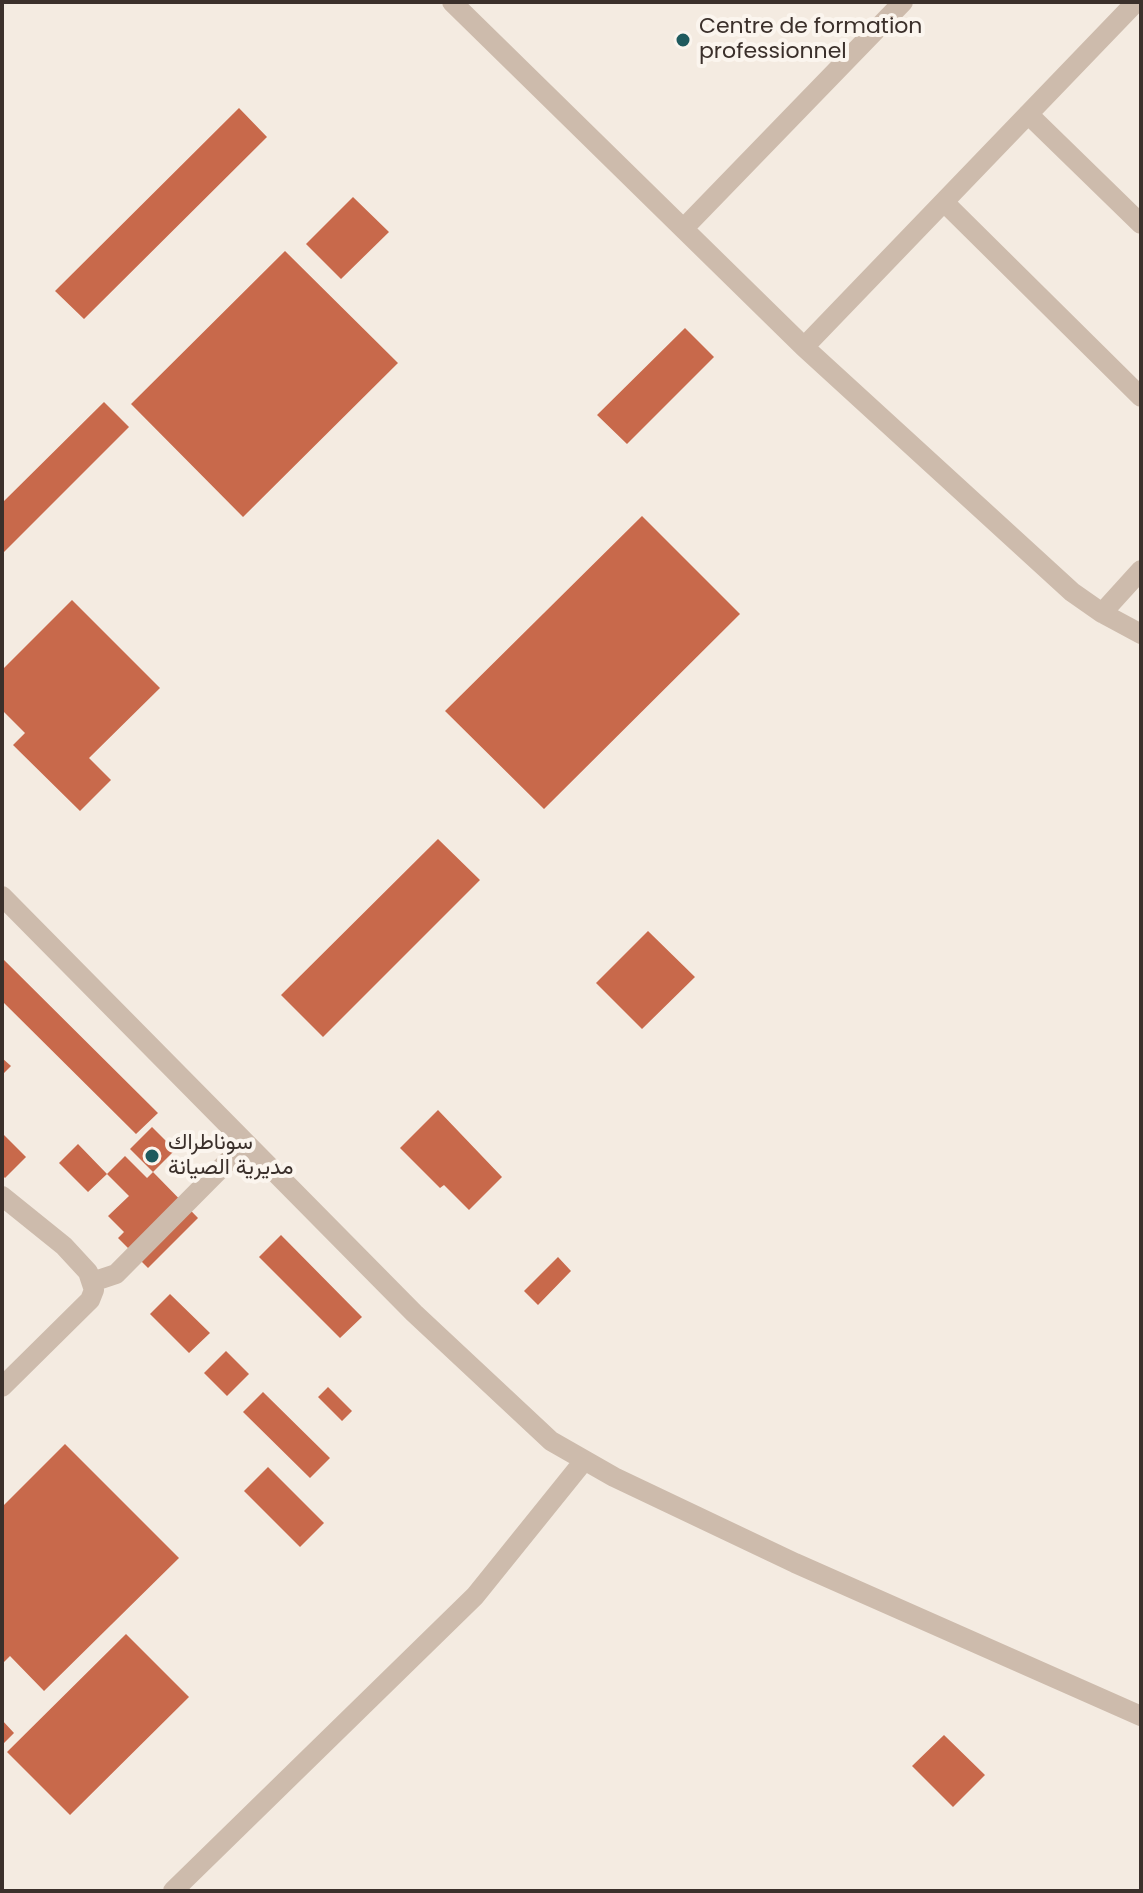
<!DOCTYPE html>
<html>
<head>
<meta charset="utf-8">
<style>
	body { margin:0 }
	#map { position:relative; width:1143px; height:1893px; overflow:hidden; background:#f4ebe1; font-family:Poppins,sans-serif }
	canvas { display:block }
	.frame { position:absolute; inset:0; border:4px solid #3b302b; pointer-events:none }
</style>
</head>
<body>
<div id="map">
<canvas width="1143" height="1893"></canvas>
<div class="frame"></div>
</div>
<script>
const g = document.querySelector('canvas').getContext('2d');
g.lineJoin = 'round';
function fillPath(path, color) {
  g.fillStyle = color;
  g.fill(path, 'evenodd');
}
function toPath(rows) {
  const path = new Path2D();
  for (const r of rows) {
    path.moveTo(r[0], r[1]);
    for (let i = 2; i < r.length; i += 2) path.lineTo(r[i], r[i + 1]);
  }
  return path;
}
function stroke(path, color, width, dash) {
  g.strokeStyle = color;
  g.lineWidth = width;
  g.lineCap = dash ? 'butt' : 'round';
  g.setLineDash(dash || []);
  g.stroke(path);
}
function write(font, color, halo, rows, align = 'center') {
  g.font = font + ' Poppins,Vazirmatn,sans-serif';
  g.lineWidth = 8;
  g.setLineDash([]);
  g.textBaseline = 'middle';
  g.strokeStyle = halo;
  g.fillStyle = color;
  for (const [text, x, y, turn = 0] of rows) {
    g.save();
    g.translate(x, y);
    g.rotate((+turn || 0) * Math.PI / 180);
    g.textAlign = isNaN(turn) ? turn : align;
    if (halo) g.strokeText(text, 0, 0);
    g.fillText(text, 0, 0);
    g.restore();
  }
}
fillPath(toPath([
	[239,108,267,137,84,319,55,291],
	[353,197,389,232,341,279,306,244],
	[285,251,398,363,243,517,131,404],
	[685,328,714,357,627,444,597,415],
	[104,402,129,427,2,554,2,503],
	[642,516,740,614,544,809,445,711],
	[72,600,160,688,89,758,111,780,80,811,13,745,25,733,2,710,2,670],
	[438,839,480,880,323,1037,281,995],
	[648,931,695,977,642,1029,596,983],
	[2,958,158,1113,136,1134,2,1001],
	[2,1058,11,1066,2,1075],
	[438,1110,502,1177,469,1210,444,1185,440,1188,400,1148],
	[152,1127,175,1150,153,1172,198,1218,148,1268,118,1238,124,1232,108,1216,129,1196,107,1174,125,1156,147,1178,153,1172,130,1149],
	[2,1133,26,1157,5,1178,2,1175],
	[78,1144,107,1174,88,1192,59,1163],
	[281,1235,362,1317,340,1338,259,1257],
	[558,1257,571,1271,538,1305,524,1291],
	[170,1294,210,1333,189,1353,150,1314],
	[226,1351,249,1374,227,1396,204,1373],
	[328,1387,352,1411,342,1421,318,1397],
	[263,1392,330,1458,310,1478,243,1412],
	[65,1444,179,1558,44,1691,10,1656,2,1664,2,1507],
	[268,1467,324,1523,300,1547,244,1491],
	[126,1634,189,1697,70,1815,7,1752],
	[2,1720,14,1733,2,1745],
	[944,1735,985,1775,953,1807,912,1766]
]), '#c8694b');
stroke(toPath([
	[452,2,804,347,1072,592,1102,613,1141,634],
	[1028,114,1141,224],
	[944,202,1141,397],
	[684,228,903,2],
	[804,347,1136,2],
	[1102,613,1141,570],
	[2,896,414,1313,551,1441,614,1477,795,1563,1141,1716],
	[2,1196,64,1246,88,1272,94,1290,90,1300,2,1387],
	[92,1282,116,1274,246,1143],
	[173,1891,475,1596,583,1462]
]), '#cdbbac', 20);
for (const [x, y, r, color] of [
	[683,40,8,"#1f5a5e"],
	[152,1156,8,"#1f5a5e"]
]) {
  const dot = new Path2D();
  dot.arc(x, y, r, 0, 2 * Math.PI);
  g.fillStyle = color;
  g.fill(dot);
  stroke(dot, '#fbf5ee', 3);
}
write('22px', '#3b302b', '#fbf5ee', [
	["Centre de formation",699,27],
	["professionnel",699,52],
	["سوناطراك",168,1143],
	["مديرية الصيانة",168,1168]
], 'left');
</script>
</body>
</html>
